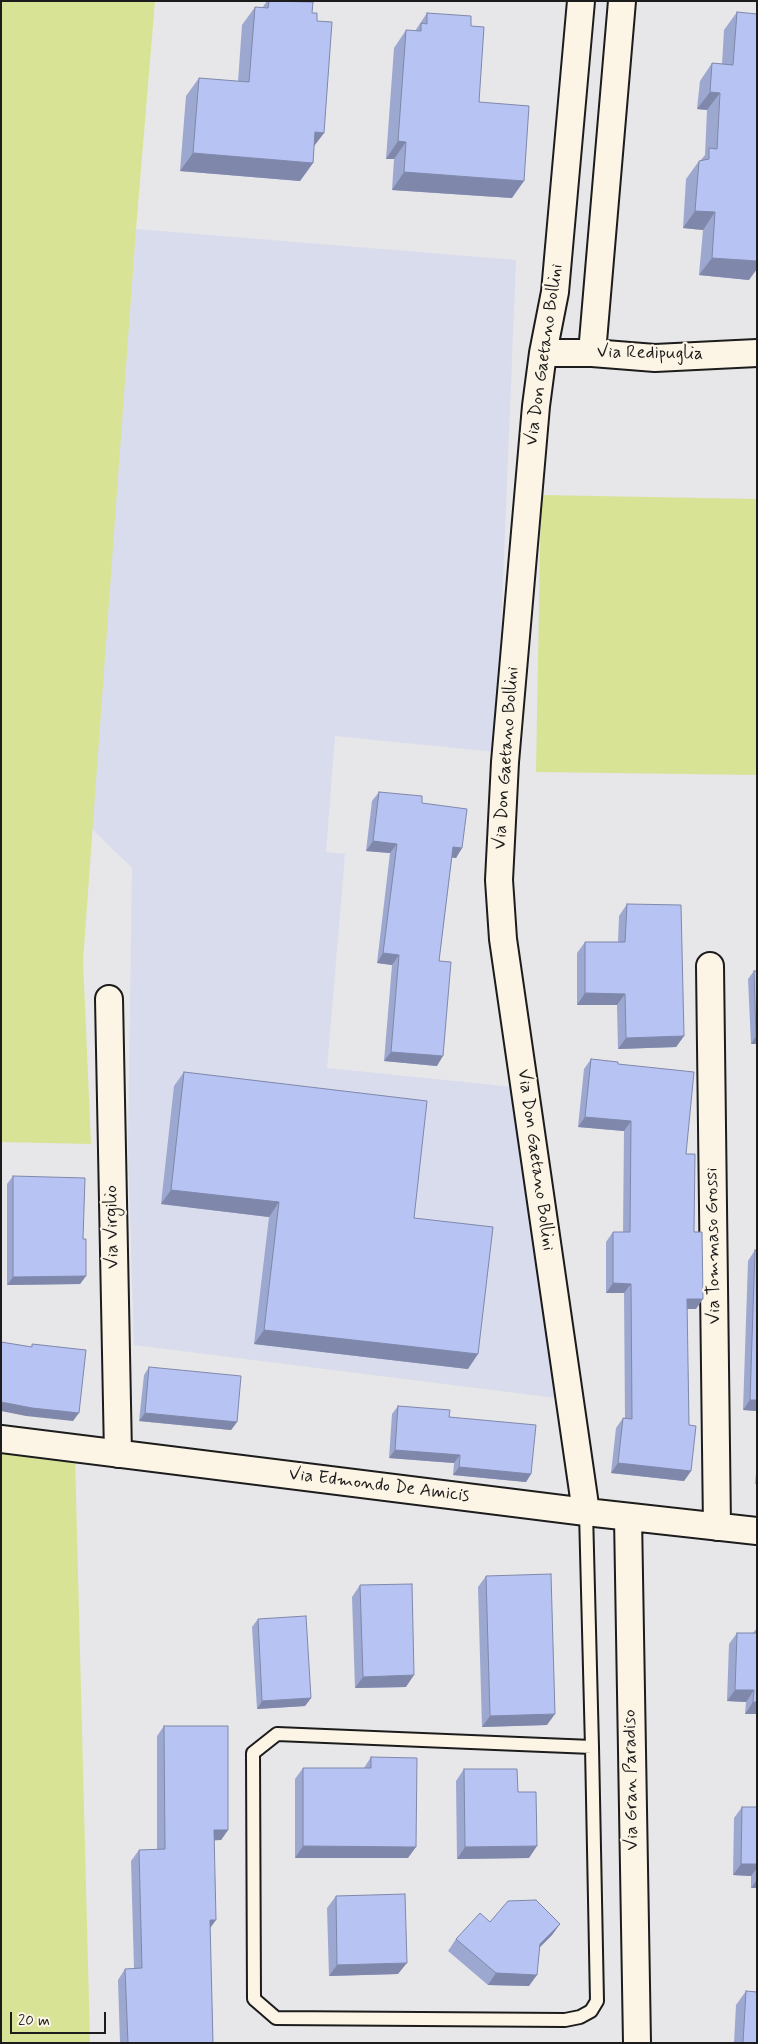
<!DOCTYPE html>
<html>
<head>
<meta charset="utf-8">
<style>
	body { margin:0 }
	#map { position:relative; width:758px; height:2044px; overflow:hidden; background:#e7e6e9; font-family:Mynerve,sans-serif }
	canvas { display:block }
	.frame { position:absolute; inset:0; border:2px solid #1c1c1c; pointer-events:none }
	.scale { position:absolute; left:10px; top:2012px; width:96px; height:22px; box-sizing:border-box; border:2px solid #1c1c1c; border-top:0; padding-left:6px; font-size:15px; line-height:18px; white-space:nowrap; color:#1c1c1c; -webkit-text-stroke:4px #fcf5e5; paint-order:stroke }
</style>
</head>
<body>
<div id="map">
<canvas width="758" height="2044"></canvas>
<div class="frame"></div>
<div class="scale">20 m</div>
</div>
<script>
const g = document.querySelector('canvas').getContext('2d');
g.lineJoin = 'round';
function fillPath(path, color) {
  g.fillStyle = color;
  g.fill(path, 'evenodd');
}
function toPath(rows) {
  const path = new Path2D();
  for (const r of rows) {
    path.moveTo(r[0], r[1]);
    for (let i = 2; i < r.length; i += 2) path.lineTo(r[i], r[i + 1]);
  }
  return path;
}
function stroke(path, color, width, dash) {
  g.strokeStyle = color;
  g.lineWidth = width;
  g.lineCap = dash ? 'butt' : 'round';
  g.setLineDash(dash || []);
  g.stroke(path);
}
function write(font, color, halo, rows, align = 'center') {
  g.font = font + ' Mynerve,sans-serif';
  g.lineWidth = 4.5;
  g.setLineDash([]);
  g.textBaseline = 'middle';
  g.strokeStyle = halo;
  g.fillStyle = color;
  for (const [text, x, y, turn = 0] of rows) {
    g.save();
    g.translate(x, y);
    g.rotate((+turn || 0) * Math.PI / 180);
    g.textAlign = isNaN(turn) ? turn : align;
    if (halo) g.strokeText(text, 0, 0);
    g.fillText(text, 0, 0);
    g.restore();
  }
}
fillPath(toPath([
	[136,229,516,260,496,752,335,736,326,852,345,854,327,1068,513,1087,556,1398,134,1345,128,1146,132,868,91,828]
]), '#d8dcec');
fillPath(toPath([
	[1,1,155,1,136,229,83,961,91,1144,1,1142],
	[541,495,757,499,757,775,536,772],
	[1,1448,75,1457,90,2043,1,2043]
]), '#d8e396');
const lane = toPath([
	[586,1512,592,1747,597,2001,591,2011,580,2017,565,2020,276,2018,254,1999,253,1753,277,1734,592,1747]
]);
const street = toPath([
	[581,1,555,292,543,353,536,406,505,762,499,880,503,939,586,1512],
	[543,353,592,353,655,358,757,353],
	[592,353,622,1],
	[710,966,717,1527],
	[109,999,118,1454],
	[1,1439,586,1512,757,1531],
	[628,1517,637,2043]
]);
stroke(lane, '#1c1c1c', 16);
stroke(street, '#1c1c1c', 30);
stroke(lane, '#fcf5e5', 12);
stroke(street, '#fcf5e5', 26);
fillPath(toPath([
	[267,1,309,1,312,13,317,21,324,133,314,146,313,163,300,181,180,171,186,96,199,78,238,82,242,25,255,7,262,8],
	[737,12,749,280,699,275,703,230,683,228,686,179,699,161,700,161,705,155,707,110,697,109,700,81,712,63,722,64,724,30],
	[427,13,471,26,479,102,512,198,392,190,394,159,386,159,394,48,406,30,415,31],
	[379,792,422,803,462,848,456,858,452,857,439,961,437,1066,384,1061,392,965,377,963,390,853,366,851,372,801],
	[627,904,684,1036,676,1047,618,1049,617,1005,577,1005,577,953,585,942,618,942,619,916],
	[754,971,757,971,757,1044,751,1044,748,979],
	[591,1059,618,1064,686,1154,694,1232,696,1309,687,1309,689,1425,691,1471,684,1481,611,1473,616,1428,623,1418,625,1418,624,1293,606,1293,606,1242,613,1232,623,1232,624,1131,578,1127,584,1069],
	[184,1072,414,1218,468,1369,254,1344,269,1217,161,1204,174,1086],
	[13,1176,83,1239,86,1276,80,1284,7,1285,7,1184],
	[755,1250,757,1251,757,1411,743,1410,748,1261],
	[149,1367,237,1422,231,1430,139,1421,144,1375],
	[398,1406,449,1417,531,1474,526,1482,453,1475,454,1463,389,1458,392,1414],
	[757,1462,757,1484,755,1484],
	[486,1576,547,1725,482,1727,478,1587],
	[360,1585,406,1687,355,1688,352,1597],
	[258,1619,311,1698,305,1706,257,1709,252,1627],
	[757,1628,757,1714,745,1714,746,1702,727,1701,729,1644,737,1633,753,1633],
	[164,1726,228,1830,221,1840,214,1840,210,1929,213,2043,120,2043,118,1980,125,1969,134,1969,131,1861,139,1850,157,1850,157,1736],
	[371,1757,408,1858,295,1858,295,1779,303,1768,364,1768],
	[464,1769,518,1792,529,1858,457,1859,456,1781],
	[742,1807,757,1807,757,1888,751,1888,751,1876,733,1875,734,1818],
	[336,1896,398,1974,329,1976,327,1908],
	[490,1922,560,1924,552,1935,539,1948,529,1986,488,1985,448,1951,456,1939],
	[746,1991,757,2043,734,2043,736,2005]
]), '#9da8d1');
fillPath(toPath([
	[710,92,720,93,707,110,697,109],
	[315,132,324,133,311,150],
	[398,141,406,142,394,159,386,159],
	[193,153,313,163,300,181,180,171],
	[404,172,524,181,512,198,392,190],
	[695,211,715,212,703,230,683,228],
	[712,258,757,261,757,269,749,280,699,275],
	[373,841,397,844,390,853,366,851],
	[453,847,462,848,456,858,446,857],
	[383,953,399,955,392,965,377,963],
	[585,993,625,994,617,1005,577,1005],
	[684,1036,676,1047,618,1049,626,1038],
	[756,1036,757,1044,751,1044],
	[391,1052,443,1056,437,1066,384,1061],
	[585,1117,631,1121,624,1131,578,1127],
	[171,1190,279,1202,269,1217,161,1204],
	[86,1276,80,1284,7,1285,13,1277],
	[613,1283,631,1284,624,1293,606,1293],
	[687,1299,703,1299,696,1309,680,1309],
	[264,1330,478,1354,468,1369,254,1344],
	[750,1400,757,1400,757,1411,743,1410],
	[1,1402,79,1413,73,1421,26,1416,1,1411],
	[145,1413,237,1422,231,1430,139,1421],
	[395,1450,460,1455,454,1463,389,1458],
	[618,1463,691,1471,684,1481,611,1473],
	[459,1467,531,1474,526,1482,453,1475],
	[414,1675,406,1687,355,1688,363,1677],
	[735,1690,754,1690,746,1702,727,1701],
	[311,1698,305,1706,257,1709,262,1701],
	[753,1702,757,1702,757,1714,745,1714],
	[555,1714,547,1725,482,1727,490,1716],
	[214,1830,228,1830,221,1840,206,1841],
	[303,1846,416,1847,408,1858,295,1858],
	[537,1846,529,1858,457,1859,465,1847],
	[741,1864,757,1864,757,1868,751,1876,733,1875],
	[757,1880,757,1888,751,1888],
	[210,1920,216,1920,208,1931],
	[560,1924,552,1935,531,1956,540,1944],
	[407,1963,398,1974,329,1976,337,1965],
	[496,1973,537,1975,529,1986,488,1985]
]), '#7f88aa');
const building = toPath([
	[269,1,313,2,312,13,317,13,317,21,332,22,324,133,315,132,313,163,193,153,199,78,249,82,255,7,268,8,269,1],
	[737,12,757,14,757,261,712,258,715,212,695,211,699,161,709,159,709,148,717,149,720,93,710,92,712,63,733,65,737,12],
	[427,13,471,16,471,26,484,27,479,102,529,106,524,181,404,172,406,142,398,141,406,30,421,31,421,23,427,24,427,13],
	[379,792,422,796,422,803,467,809,462,848,453,847,439,961,451,962,443,1056,391,1052,399,955,383,953,397,844,373,841,379,792],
	[627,904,681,905,684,1036,626,1038,625,994,585,993,585,942,625,942,627,904],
	[754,971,757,971,757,1036,756,1036,754,971],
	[591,1059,618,1062,618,1064,694,1072,686,1154,695,1154,694,1232,702,1232,703,1299,687,1299,689,1425,696,1426,691,1471,618,1463,623,1418,632,1419,631,1284,613,1283,613,1232,630,1232,631,1121,585,1117,591,1059],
	[184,1072,427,1101,414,1218,493,1227,478,1354,264,1330,279,1202,171,1190,184,1072],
	[13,1176,85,1178,83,1239,86,1239,86,1276,13,1277,13,1176],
	[755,1250,757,1251,757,1400,750,1400,755,1250],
	[1,1342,32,1347,32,1344,86,1350,79,1413,32,1408,1,1402,1,1342],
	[149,1367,241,1376,237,1422,145,1413,149,1367],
	[398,1406,450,1410,449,1417,536,1425,531,1474,459,1467,460,1455,395,1450,398,1406],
	[551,1574,555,1714,490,1716,486,1576,551,1574],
	[412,1584,414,1675,363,1677,360,1585,412,1584],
	[306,1616,311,1698,262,1701,258,1619,306,1616],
	[737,1633,757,1633,757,1702,753,1702,754,1690,735,1690,737,1633],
	[164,1726,228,1726,228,1830,214,1830,216,1920,210,1920,213,2043,128,2043,125,1969,142,1968,139,1850,165,1849,164,1726],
	[371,1757,417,1758,416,1847,303,1846,303,1768,371,1768,371,1757],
	[464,1769,517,1769,518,1792,536,1792,537,1846,465,1847,464,1769],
	[742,1807,757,1807,757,1864,741,1864,742,1807],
	[405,1894,407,1963,337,1965,336,1896,405,1894],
	[536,1900,560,1924,540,1944,537,1975,496,1973,456,1939,480,1913,490,1922,508,1901,536,1900],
	[746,1991,757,1992,757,2043,743,2043,746,1991]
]);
fillPath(building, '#b6c3f3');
stroke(building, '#7f88aa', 1);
write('18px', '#1c1c1c', '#fcf5e5', [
	["Via Redipuglia",650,354,1],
	["Via Don Gaetano Bollini",545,355,-82],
	["Via Don Gaetano Bollini",507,758,-86],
	["Via Don Gaetano Bollini",535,1160,82],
	["Via Virgilio",113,1227,-91],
	["Via Tommaso Grossi",714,1246,-91],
	["Via Edmondo De Amicis",379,1486,7],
	["Via Gran Paradiso",632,1780,-91]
]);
</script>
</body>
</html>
